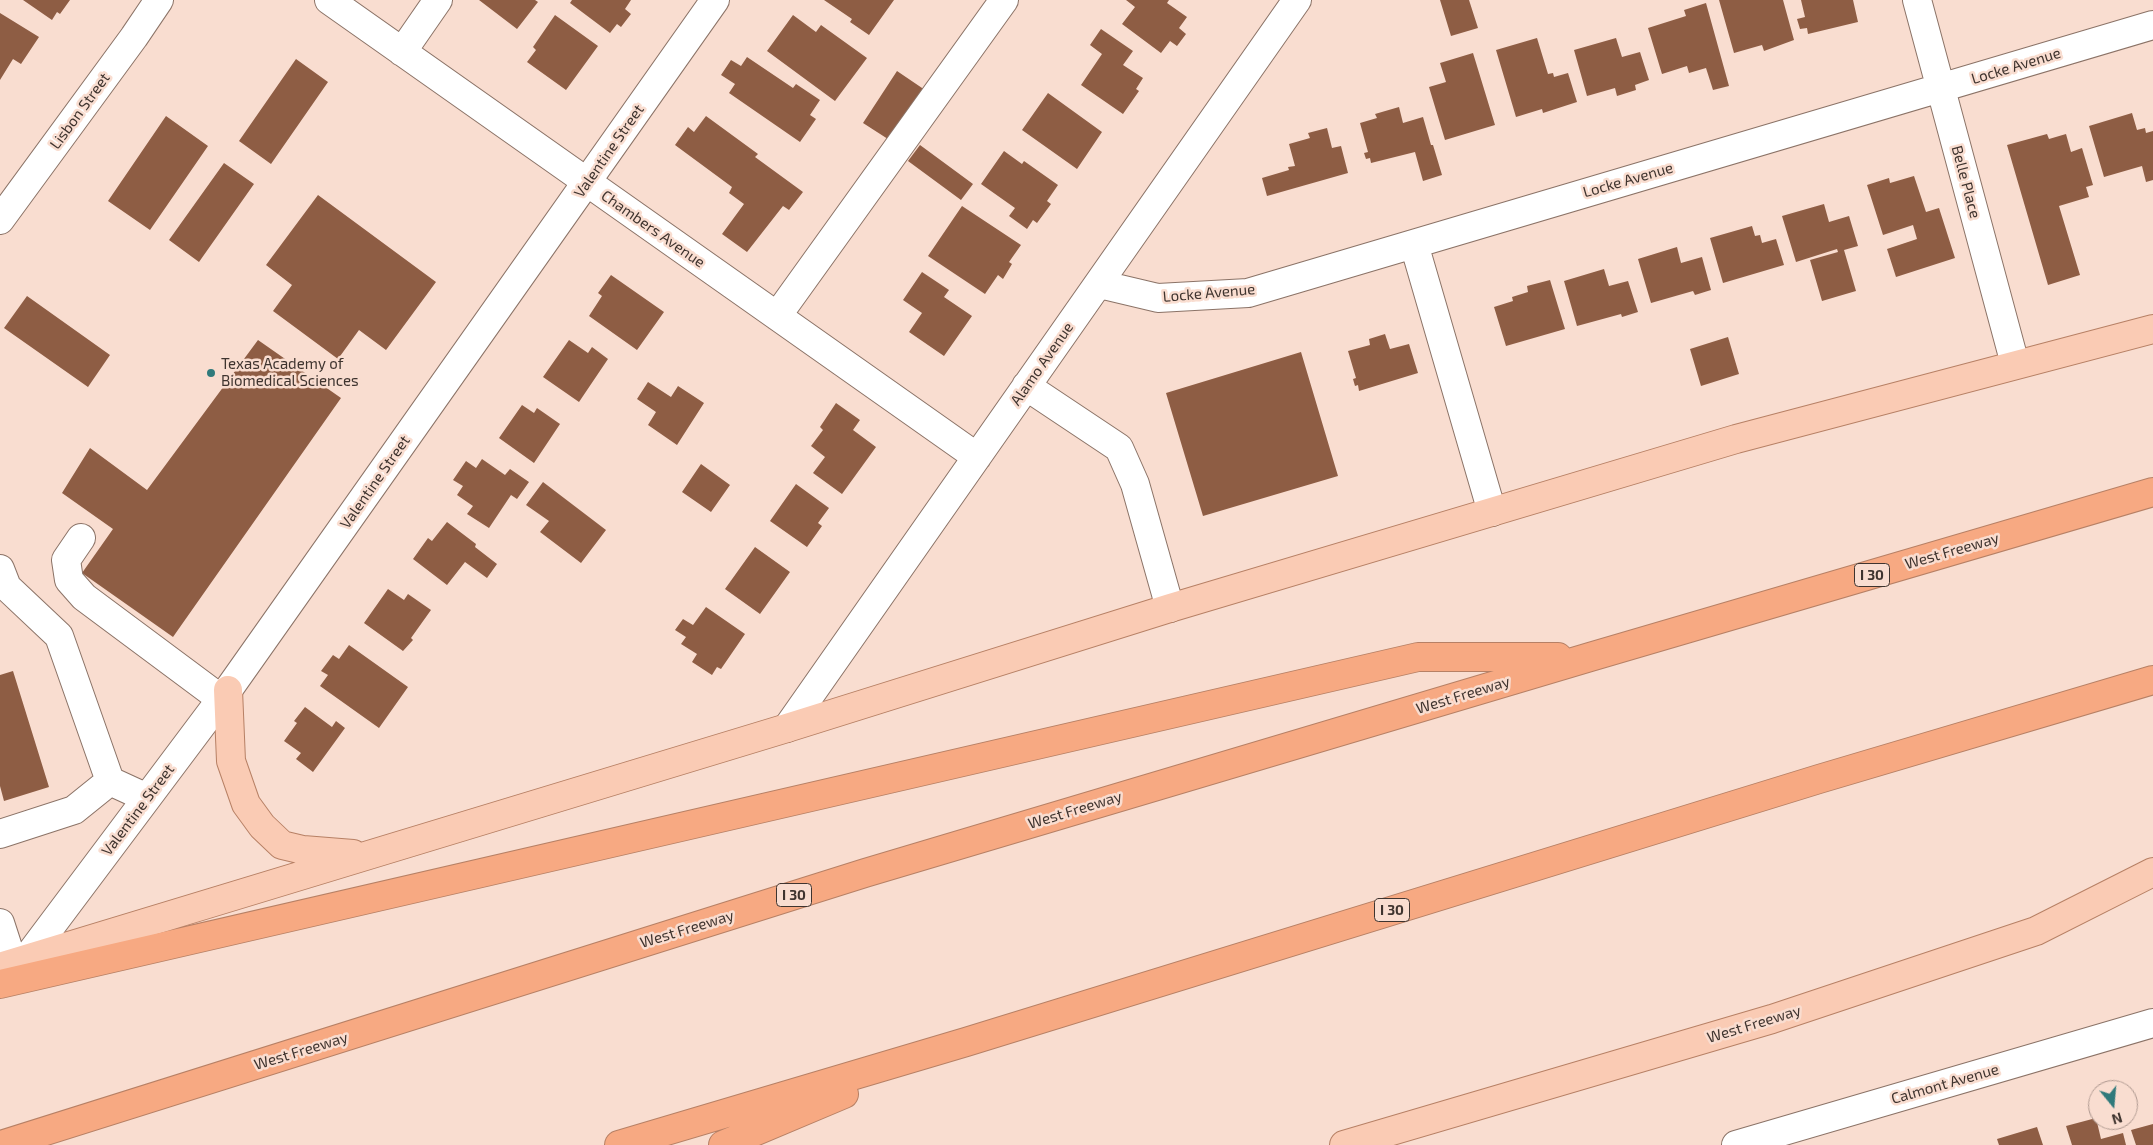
<!DOCTYPE html>
<html>
<head>
<meta charset="utf-8">
<style>
	body { margin:0 }
	#map { position:relative; width:2153px; height:1145px; overflow:hidden; background:#f9ddd0; font-family:"Exo 2",sans-serif }
	canvas { display:block }
	.north { position:absolute; left:2088px; top:1080px; width:50px; height:50px; box-sizing:border-box; background:#f9ddd0; border:1px solid #af9990; border-radius:50%; rotate:163deg; font-size:14px; font-weight:700; line-height:20px; text-align:center; color:#3f342f }
	.north::after { content:''; display:block; margin:auto; width:18px; height:22px; background:#307a7b; clip-path:polygon(50% 0,100% 100%,50% 72%,0 100%) }
</style>
</head>
<body>
<div id="map">
<canvas width="2153" height="1145"></canvas>
<div class="north">N</div>
</div>
<script>
const g = document.querySelector('canvas').getContext('2d');
g.lineJoin = 'round';
function fillPath(path, color) {
  g.fillStyle = color;
  g.fill(path, 'evenodd');
}
function toPath(rows) {
  const path = new Path2D();
  for (const r of rows) {
    path.moveTo(r[0], r[1]);
    for (let i = 2; i < r.length; i += 2) path.lineTo(r[i], r[i + 1]);
  }
  return path;
}
function stroke(path, color, width, dash) {
  g.strokeStyle = color;
  g.lineWidth = width;
  g.lineCap = dash ? 'butt' : 'round';
  g.setLineDash(dash || []);
  g.stroke(path);
}
function write(font, color, halo, rows, align = 'center') {
  g.font = font + ' "Exo 2",sans-serif';
  g.lineWidth = 5;
  g.setLineDash([]);
  g.textBaseline = 'middle';
  g.strokeStyle = halo;
  g.fillStyle = color;
  for (const [text, x, y, turn = 0] of rows) {
    g.save();
    g.translate(x, y);
    g.rotate((+turn || 0) * Math.PI / 180);
    g.textAlign = isNaN(turn) ? turn : align;
    if (halo) g.strokeText(text, 0, 0);
    g.fillText(text, 0, 0);
    g.restore();
  }
}
fillPath(toPath([
	[23,0,70,0,60,14,57,12,52,20],
	[479,0,535,0,538,2,517,29],
	[572,0,631,0,625,9,631,14,621,27,617,24,610,33,570,3],
	[824,0,894,0,869,35,850,22,852,19],
	[1126,0,1169,0,1167,3,1187,17,1179,28,1186,34,1177,46,1170,41,1161,53,1122,24,1135,7],
	[1440,0,1469,0,1478,28,1451,36],
	[1719,0,1783,0,1794,40,1764,51,1762,45,1734,53],
	[1801,0,1853,0,1858,22,1808,34,1807,28,1800,29,1797,19,1805,17],
	[1706,3,1729,86,1713,90,1706,68,1689,73,1687,66,1662,74,1648,28,1686,16,1684,10],
	[0,13,39,37,21,64,13,59,0,80],
	[555,15,598,46,566,90,527,62,536,50,533,47],
	[793,15,816,32,821,25,867,58,835,101,767,51],
	[1101,29,1133,51,1123,65,1143,78,1136,89,1139,91,1123,114,1081,85,1102,54,1090,45],
	[1537,38,1548,74,1553,73,1554,77,1568,73,1577,102,1543,113,1542,109,1516,117,1496,50],
	[1616,38,1622,57,1640,52,1649,80,1635,85,1636,90,1617,96,1615,88,1587,96,1574,50],
	[1473,53,1495,125,1445,140,1429,87,1446,82,1440,63],
	[747,57,793,88,796,84,820,100,810,115,816,119,800,142,729,93,735,84,721,75,731,60,741,66],
	[296,59,328,82,271,164,239,141],
	[897,71,925,90,891,141,863,123],
	[1048,93,1102,132,1077,169,1022,130],
	[1399,107,1403,123,1423,117,1431,145,1433,145,1442,175,1423,181,1415,152,1371,163,1370,158,1366,159,1364,153,1368,152,1360,123,1377,118,1375,114],
	[2132,113,2137,130,2145,128,2146,133,2153,131,2153,180,2146,182,2142,166,2104,177,2089,126],
	[166,116,208,146,150,230,108,201],
	[706,116,758,154,755,157,803,192,789,210,783,206,747,252,722,234,744,204,729,193,732,187,675,145,688,127,694,132],
	[1327,128,1332,148,1341,146,1348,173,1267,196,1262,178,1289,170,1288,167,1295,166,1289,144,1310,138,1308,133],
	[2047,134,2049,139,2066,134,2071,152,2082,148,2093,185,2086,187,2089,197,2059,206,2080,275,2048,285,2007,145],
	[920,145,973,184,961,200,908,161],
	[1004,151,1022,164,1024,161,1058,185,1047,201,1051,204,1037,223,1033,220,1027,229,1009,216,1015,208,981,184],
	[224,163,254,184,199,262,169,240],
	[1914,176,1926,212,1939,208,1955,258,1896,277,1887,249,1917,239,1913,225,1883,235,1867,185,1889,178,1890,183],
	[318,195,436,282,386,350,359,330,338,359,273,311,292,285,266,265],
	[1824,204,1829,222,1849,216,1858,246,1844,250,1856,291,1822,301,1810,260,1838,252,1837,249,1796,262,1782,216],
	[962,206,1021,245,1009,262,1012,264,1003,279,998,275,985,294,928,256],
	[1752,226,1755,236,1760,235,1762,243,1776,239,1784,265,1723,283,1710,238],
	[1677,247,1681,263,1702,257,1711,290,1695,295,1693,291,1651,303,1638,259],
	[1604,269,1609,286,1628,281,1638,312,1622,317,1621,314,1577,326,1564,281],
	[922,272,949,290,944,297,972,316,944,356,909,332,922,313,903,300],
	[611,275,664,312,637,350,589,316,602,296,598,293],
	[1550,280,1565,329,1506,346,1494,307,1513,301,1512,297,1528,292,1527,286],
	[27,296,110,355,88,387,4,328],
	[1385,334,1390,349,1409,344,1418,373,1359,391,1358,385,1355,386,1353,379,1356,378,1348,351,1370,345,1369,339],
	[1728,337,1739,374,1701,386,1690,349],
	[258,340,341,398,173,637,82,573,113,529,62,493,90,448,147,490],
	[569,340,588,353,592,347,608,359,579,402,543,377],
	[1301,352,1338,476,1203,516,1166,393],
	[648,382,671,397,678,386,704,403,677,445,648,425,656,412,637,399],
	[836,403,860,420,853,430,876,447,842,494,813,473,825,457,811,446,823,430,820,427],
	[522,405,534,413,537,408,560,424,534,463,499,438],
	[482,459,505,475,510,469,529,482,517,499,511,495,489,528,467,514,473,506,457,495,463,486,453,480,466,461,476,468],
	[701,464,730,485,711,512,682,492],
	[543,482,606,530,581,563,540,532,549,521,526,505],
	[796,484,829,508,818,523,822,526,807,547,770,521],
	[447,522,476,544,475,547,497,564,487,578,465,562,447,585,413,559,428,538,432,541],
	[755,547,790,572,760,614,725,589],
	[388,589,404,600,408,594,431,610,411,638,413,640,403,651,364,623],
	[706,607,745,634,721,669,717,667,712,675,692,662,697,654,681,644,686,637,675,630,683,619,693,625],
	[349,645,408,687,379,728,320,686,328,675,321,671,333,655,339,659],
	[13,671,49,787,4,801,0,786,0,675],
	[305,707,332,727,336,721,345,728,313,772,296,759,301,753,284,741,297,723,294,721],
	[2096,1118,2101,1139,2123,1133,2126,1145,2072,1145,2066,1126],
	[2153,1124,2153,1145,2136,1145,2131,1130],
	[2037,1127,2043,1145,1999,1145,1997,1139]
]), '#8e5d44');
const minor = toPath([
	[329,0,977,457],
	[1917,0,2015,364],
	[402,52,438,0],
	[0,220,134,37,159,0],
	[1414,244,1492,512],
	[1099,284,1158,298,1248,293,2153,25],
	[777,316,1004,0],
	[1026,386,1119,448,1135,484,1170,608],
	[81,538,66,560,69,580,84,597,221,699],
	[0,569,7,587,59,636,110,781],
	[787,728,1297,0],
	[0,834,74,810,110,781,147,798],
	[0,923,13,963],
	[27,958,228,690,715,0],
	[1736,1145,2153,1023]
]);
const major = toPath([
	[228,690,231,761,246,804,262,826,282,845,303,850,353,854],
	[0,967,787,728,1170,608,1736,439,2153,329],
	[1344,1145,1772,1019,2036,931,2153,872]
]);
const highway = toPath([
	[0,984,1418,657,1558,657],
	[1,1145,865,873,1590,657,2153,492],
	[619,1145,966,1042,1819,779,2153,680],
	[723,1145,844,1094]
]);
stroke(minor, '#8b7367', 30);
stroke(major, '#b78065', 30);
stroke(highway, '#b78065', 30);
stroke(minor, '#fff', 28);
stroke(major, '#facbb4', 28);
stroke(highway, '#f7a982', 28);
for (const [x, y, r, color] of [
	[211,373,5,"#307a7b"]
]) {
  const dot = new Path2D();
  dot.arc(x, y, r, 0, 2 * Math.PI);
  g.fillStyle = color;
  g.fill(dot);
  stroke(dot, '#f9ddd0', 2);
}
for (const [x, y, w] of [
	[1872,575,35],
	[794,895,35],
	[1392,910,35]
]) {
  const box = new Path2D();
  box.roundRect(x - w / 2, y - 11.5, w, 23, 4);
  g.fillStyle = '#f9ddd0';
  g.fill(box);
  stroke(box, '#3f342f', 1);
}
write('bold 14px', '#3f342f', null, [
	["I 30",1872,575],
	["I 30",794,895],
	["I 30",1392,910]
]);
write('15px', '#3f342f', '#f9ddd0', [
	["Locke Avenue",2016,66,-17],
	["Lisbon Street",80,111,-54],
	["Valentine Street",609,151,-55],
	["Locke Avenue",1628,180,-16],
	["Belle Place",1966,182,75],
	["Chambers Avenue",653,229,35],
	["Locke Avenue",1209,293,-5],
	["Alamo Avenue",1042,364,-55],
	["Valentine Street",375,482,-55],
	["West Freeway",1952,551,-16],
	["West Freeway",1463,695,-17],
	["Valentine Street",138,810,-53],
	["West Freeway",1075,810,-17],
	["West Freeway",687,929,-17],
	["West Freeway",1754,1024,-17],
	["West Freeway",301,1051,-17],
	["Calmont Avenue",1945,1084,-16]
]);
write('15px', '#3f342f', '#f9ddd0', [
	["Texas Academy of",221,364],
	["Biomedical Sciences",221,381]
], 'left');
</script>
</body>
</html>
